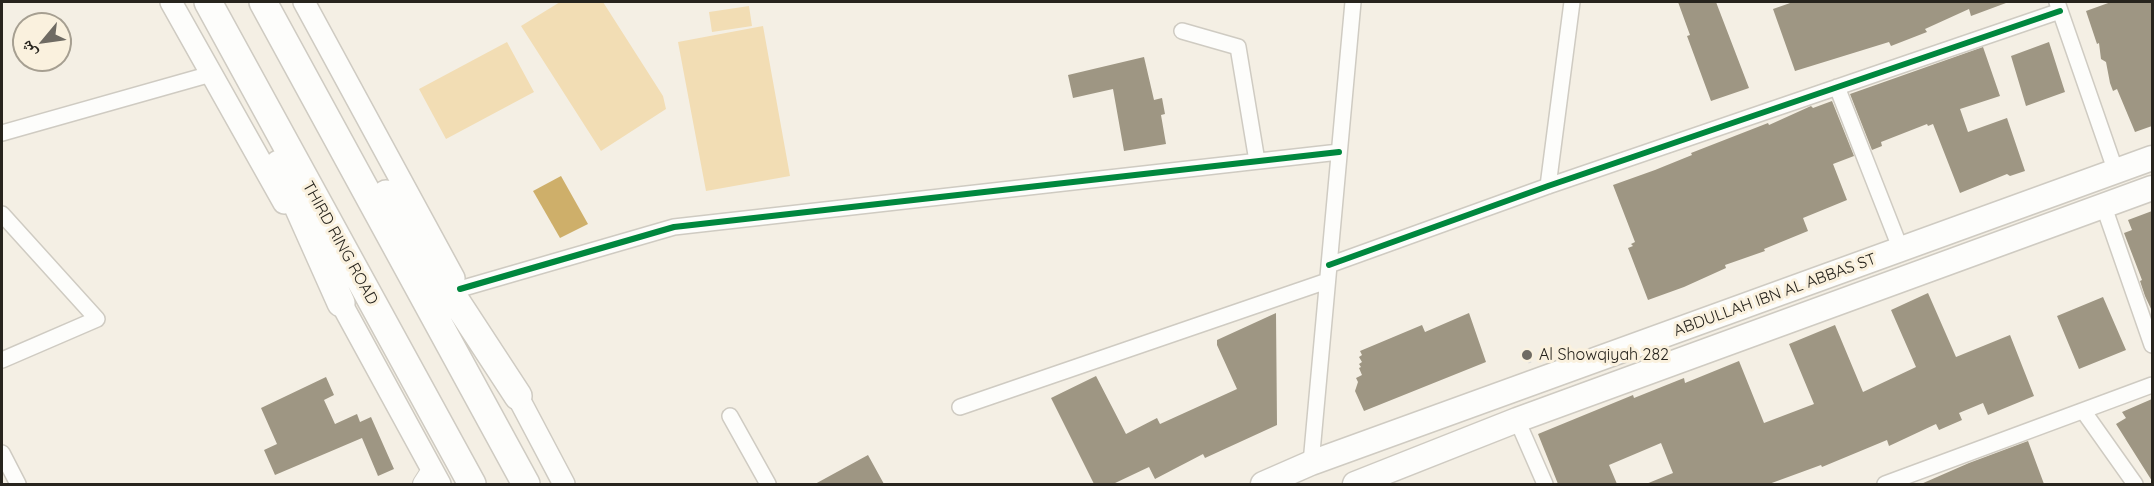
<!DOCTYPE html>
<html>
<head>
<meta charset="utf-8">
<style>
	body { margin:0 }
	#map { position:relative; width:2154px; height:486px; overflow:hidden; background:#f4efe4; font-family:Quicksand,"Noto Naskh Arabic",sans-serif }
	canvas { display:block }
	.frame { position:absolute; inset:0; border:3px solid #27241d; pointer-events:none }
	.north { position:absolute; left:12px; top:12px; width:60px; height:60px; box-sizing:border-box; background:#faf1de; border:2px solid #a69f91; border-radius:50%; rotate:241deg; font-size:16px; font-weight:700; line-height:24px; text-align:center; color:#27241d }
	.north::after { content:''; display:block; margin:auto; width:21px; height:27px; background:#6f6b63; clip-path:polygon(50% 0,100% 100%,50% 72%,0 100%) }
</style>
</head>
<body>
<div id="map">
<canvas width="2154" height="486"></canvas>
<div class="frame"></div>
<div class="north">ش</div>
</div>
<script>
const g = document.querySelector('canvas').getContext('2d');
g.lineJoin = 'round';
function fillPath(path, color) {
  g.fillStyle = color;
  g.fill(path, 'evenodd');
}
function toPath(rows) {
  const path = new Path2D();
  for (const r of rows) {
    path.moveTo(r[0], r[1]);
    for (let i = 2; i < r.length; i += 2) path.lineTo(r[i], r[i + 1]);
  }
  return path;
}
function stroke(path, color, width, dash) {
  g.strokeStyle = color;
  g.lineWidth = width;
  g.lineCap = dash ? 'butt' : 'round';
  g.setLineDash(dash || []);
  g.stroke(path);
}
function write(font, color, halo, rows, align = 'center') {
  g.font = font + ' Quicksand,sans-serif';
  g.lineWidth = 6;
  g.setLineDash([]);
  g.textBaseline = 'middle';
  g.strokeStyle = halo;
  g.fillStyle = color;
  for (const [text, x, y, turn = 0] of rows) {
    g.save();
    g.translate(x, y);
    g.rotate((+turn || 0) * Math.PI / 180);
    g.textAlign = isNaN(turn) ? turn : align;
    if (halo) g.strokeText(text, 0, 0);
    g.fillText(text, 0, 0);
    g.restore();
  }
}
fillPath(toPath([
	[560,2,603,2,663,96,666,109,601,151,521,26],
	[749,6,752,26,712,32,709,12],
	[763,26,790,176,706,191,678,42],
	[507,42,534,92,446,139,419,89]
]), '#f2ddb4');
fillPath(toPath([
	[561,176,588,224,560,238,533,191]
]), '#ceaf6a');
fillPath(toPath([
	[1678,2,1716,2,1749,88,1711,101,1687,36,1690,35],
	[1793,2,2006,2,2006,3,1971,16,1969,9,1925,29,1927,32,1891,46,1889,42,1795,71,1773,9],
	[2111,2,2152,2,2152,126,2135,132,2117,89,2113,91,2110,83,2106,62,2101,59,2099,43,2097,44,2086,11],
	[2049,42,2065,92,2026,106,2011,56],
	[1983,47,2000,96,1960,109,1968,132,2007,118,2025,171,2010,176,2007,174,1960,193,1933,124,1928,126,1927,124,1881,142,1882,146,1872,150,1850,94],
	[1144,57,1154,100,1162,98,1165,114,1161,115,1166,144,1124,151,1113,89,1073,98,1068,75],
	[1832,101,1854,156,1833,164,1847,200,1803,218,1808,231,1764,249,1765,251,1725,265,1726,268,1684,287,1648,300,1628,248,1633,246,1631,244,1635,242,1613,185,1655,170,1692,155,1691,153,1768,123,1769,125,1811,106,1813,108],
	[2152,211,2152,311,2145,296,2140,281,2142,280,2124,233,2132,230,2128,220],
	[1928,293,1956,357,2010,335,2034,396,1988,415,1983,403,1959,413,1962,420,1939,430,1936,424,1889,446,1887,440,1822,467,1821,465,1769,484,1646,484,1673,473,1661,443,1609,465,1617,484,1558,484,1538,434,1633,395,1634,398,1684,378,1685,383,1739,361,1764,423,1814,404,1789,344,1835,325,1863,392,1916,367,1891,310],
	[2103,297,2126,350,2079,369,2057,316],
	[1276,313,1277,425,1205,458,1203,454,1155,479,1149,467,1113,484,1094,484,1051,398,1096,376,1126,434,1157,418,1160,424,1237,389,1217,345,1217,340],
	[1469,313,1486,362,1364,411,1355,391,1358,382,1356,378,1362,375,1359,368,1361,367,1359,364,1362,362,1359,357,1362,355,1360,351,1422,325,1425,332],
	[326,377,334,395,324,400,335,424,357,414,360,422,371,417,394,469,378,476,362,438,275,475,264,450,277,444,261,408],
	[2152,399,2152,481,2116,424,2126,418,2122,412],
	[2028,441,2044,484,1921,484,1969,463],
	[868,455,884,484,815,484]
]), '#9e9683');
const minor = toPath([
	[2057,2,2116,172],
	[1182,31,1238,47,1257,161],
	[1837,87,1901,250],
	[2,133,211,74],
	[1548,186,1572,2],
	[2104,207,2152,345],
	[2,214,97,319,2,360],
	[1329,265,1548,186,2060,11],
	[460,289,674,227,1339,152],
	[960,407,1327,281],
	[2084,412,2135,484],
	[730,416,768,484],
	[1517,420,1545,484],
	[2,453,18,484],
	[1311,463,1353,2],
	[1885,484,2152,385]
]);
const tertiary = toPath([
	[423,484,432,470]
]);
const secondary = toPath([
	[171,2,284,203],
	[304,2,454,278],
	[334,290,440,484],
	[510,382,564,484]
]);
const primary = toPath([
	[1263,484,1311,463,2152,158],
	[1355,484,1517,420,2152,188]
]);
const motorway = toPath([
	[208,2,472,484],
	[263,2,526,484],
	[279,164,341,303],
	[386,194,518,396]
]);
stroke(minor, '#cfcbc2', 18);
stroke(tertiary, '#cfcbc2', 22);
stroke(secondary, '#cfcbc2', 24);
stroke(primary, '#cfcbc2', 27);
stroke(motorway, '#cfcbc2', 30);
stroke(toPath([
	[1527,355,1530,363]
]), '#dcdbd8', 3, [3, 4.5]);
stroke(minor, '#fdfdfb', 15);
stroke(tertiary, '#fdfdfb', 20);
stroke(secondary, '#fdfdfb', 21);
stroke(primary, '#fdfdfb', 24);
stroke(motorway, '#fdfdfb', 27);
stroke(toPath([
	[1329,265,1548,186,2060,11],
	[460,289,674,227,1339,152]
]), '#00873e', 6);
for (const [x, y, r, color] of [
	[1527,355,6,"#6f6b63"]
]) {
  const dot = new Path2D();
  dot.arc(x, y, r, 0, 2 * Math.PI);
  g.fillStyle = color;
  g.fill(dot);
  stroke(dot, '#faf1de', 2);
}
write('16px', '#27241d', '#faf1de', [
	["THIRD RING ROAD",340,243,61],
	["ABDULLAH IBN AL ABBAS ST",1775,295,-20]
]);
write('16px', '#27241d', '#faf1de', [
	["Al Showqiyah 282",1539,355]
], 'left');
</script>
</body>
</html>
